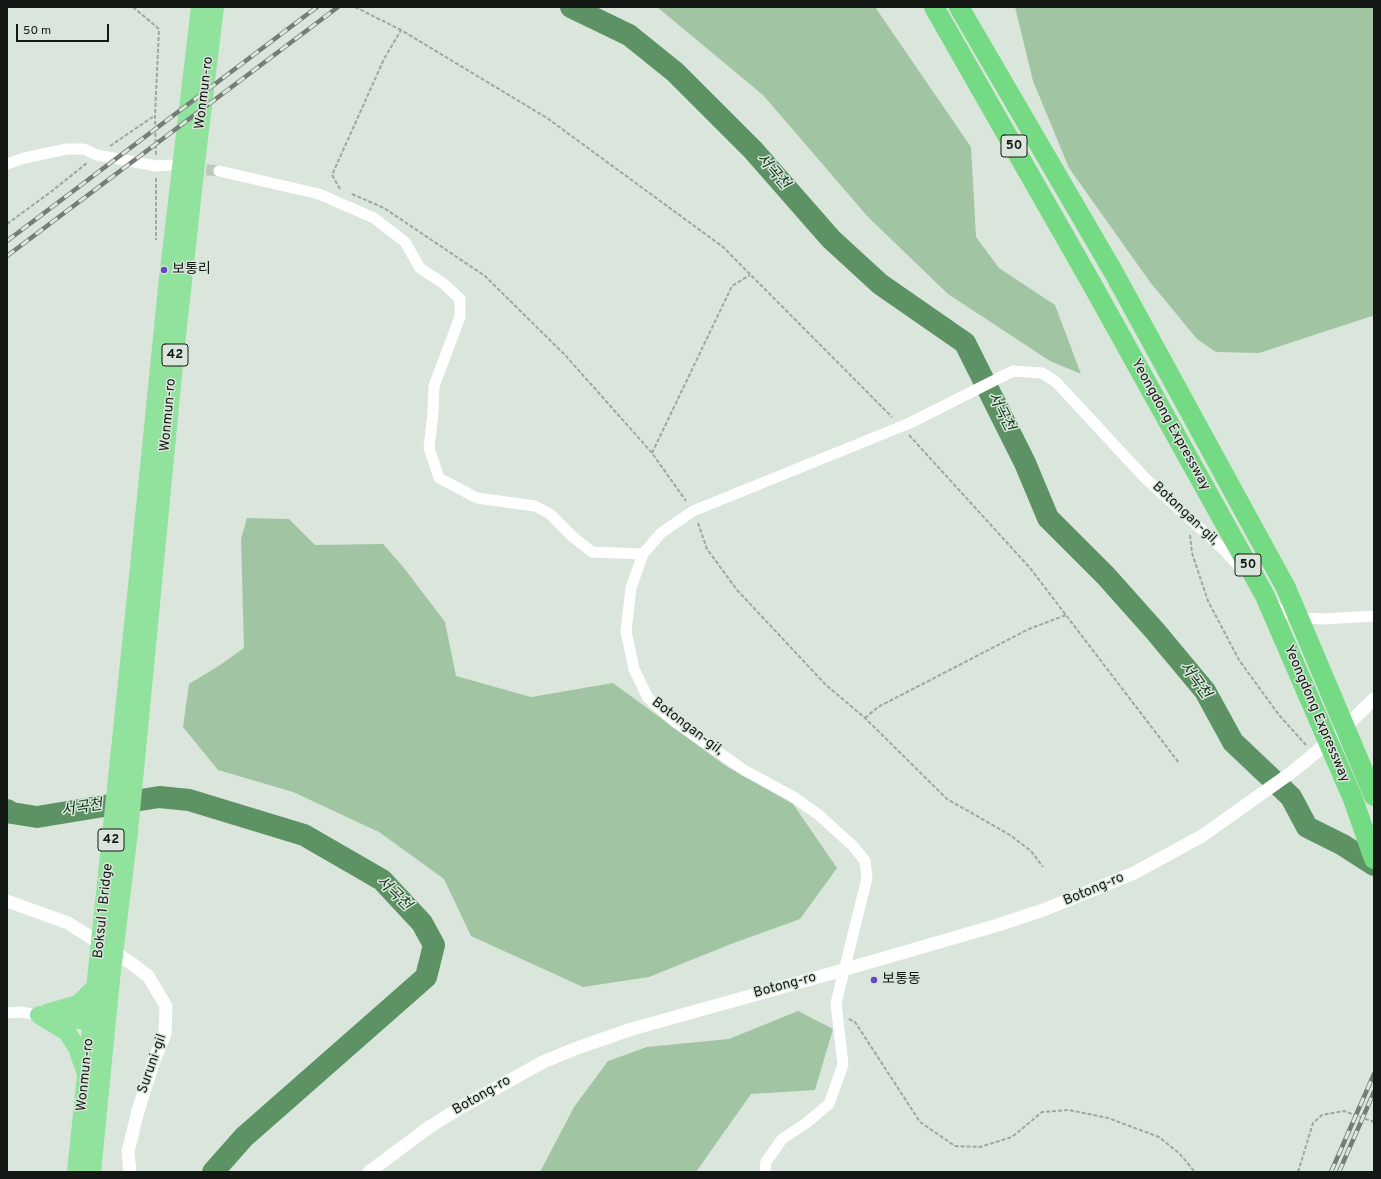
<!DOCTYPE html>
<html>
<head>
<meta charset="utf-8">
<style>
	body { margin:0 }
	#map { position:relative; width:1381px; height:1179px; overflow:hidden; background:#dae6db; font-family:Overpass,sans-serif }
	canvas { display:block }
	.frame { position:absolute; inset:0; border:8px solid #141814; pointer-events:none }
	.scale { position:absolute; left:16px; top:24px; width:93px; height:18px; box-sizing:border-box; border:2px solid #141814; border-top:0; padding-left:5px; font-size:12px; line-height:14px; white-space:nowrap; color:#141814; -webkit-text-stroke:3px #dae6db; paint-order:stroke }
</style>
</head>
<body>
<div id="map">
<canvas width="1381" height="1179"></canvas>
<div class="frame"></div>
<div class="scale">50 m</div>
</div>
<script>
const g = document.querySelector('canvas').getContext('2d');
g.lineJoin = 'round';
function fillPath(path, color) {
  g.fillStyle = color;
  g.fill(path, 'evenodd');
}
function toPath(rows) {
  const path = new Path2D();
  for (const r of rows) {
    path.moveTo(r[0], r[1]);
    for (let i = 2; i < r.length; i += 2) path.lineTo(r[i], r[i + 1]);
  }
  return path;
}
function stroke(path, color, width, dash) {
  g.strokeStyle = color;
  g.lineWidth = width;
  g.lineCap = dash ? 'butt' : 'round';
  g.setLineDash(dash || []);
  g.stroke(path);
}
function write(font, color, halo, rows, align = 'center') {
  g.font = font + ' Overpass,"Noto Sans KR",sans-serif';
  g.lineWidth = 3;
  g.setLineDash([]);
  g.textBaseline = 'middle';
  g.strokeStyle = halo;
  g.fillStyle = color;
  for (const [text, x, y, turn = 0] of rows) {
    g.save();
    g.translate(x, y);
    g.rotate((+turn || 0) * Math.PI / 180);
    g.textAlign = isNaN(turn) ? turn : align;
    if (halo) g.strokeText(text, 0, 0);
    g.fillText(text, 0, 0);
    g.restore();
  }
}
fillPath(toPath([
	[657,7,875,7,971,147,976,237,999,268,1055,305,1081,374,1050,361,948,294,868,217,763,95],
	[1015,7,1374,7,1374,317,1372,316,1259,353,1216,352,1197,339,1150,282,1069,168,1033,81],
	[247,518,289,519,315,545,383,544,404,568,445,622,456,676,531,697,613,683,726,766,793,804,837,868,800,919,731,944,649,977,583,987,471,936,444,879,379,832,293,792,218,770,183,727,189,684,220,665,244,648,241,539],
	[798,1011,833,1029,815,1090,751,1094,696,1172,540,1172,574,1107,608,1061,647,1047,729,1039]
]), '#a1c5a3');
stroke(toPath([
	[571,7,629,35,675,72,753,150,831,239,880,284,965,343,1025,463,1048,518,1106,576,1155,631,1205,691,1233,742,1291,797,1307,827,1343,845,1374,865],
	[7,810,12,813,37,817,159,797,189,800,304,835,382,880,422,923,434,945,426,977,244,1137,213,1172]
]), '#5d9364', 22);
stroke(toPath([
	[190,168,219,171]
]), '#bcc7bd', 11, [11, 5.5]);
stroke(toPath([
	[133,7,159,29,155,115,156,156],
	[355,7,401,30],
	[110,146,154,116],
	[156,178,156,240],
	[340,189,332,175,384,59,401,30,547,118,723,247,892,417],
	[352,194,384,208,485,276,566,356,652,453,686,501],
	[7,224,52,191,87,163],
	[909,435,1030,568,1179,763],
	[652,453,732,286,750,275],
	[698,523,707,549,737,590,826,685,865,718,947,799,1010,835,1031,851,1043,867],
	[1190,535,1192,553,1208,601,1239,660,1279,715,1306,745],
	[865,718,878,707,1029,629,1066,615],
	[849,1019,855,1022,920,1122,955,1146,980,1147,1012,1137,1042,1112,1069,1110,1108,1118,1159,1137,1179,1153,1195,1172],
	[1298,1172,1313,1123,1322,1115,1344,1111,1374,1122]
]), '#9ea79f', 2, [4, 2]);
stroke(toPath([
	[7,164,24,158,67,149,84,149,97,155,156,166,169,165],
	[219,171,319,194,374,218,405,242,420,268,444,284,460,299,460,317,434,386,433,412,429,448,439,478,477,498,535,506,550,514,573,537,592,552,643,554],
	[1272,602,1279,610,1305,618,1322,619,1374,616],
	[7,1013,20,1012,39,1015],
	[765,1172,766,1162,782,1139,805,1124,829,1104,843,1065,836,1003,867,878,865,861,854,847,819,815,792,796,744,770,675,722,648,698,634,669,626,631,631,588,643,554,661,533,693,511,910,423,1013,371,1042,373,1056,382,1145,478,1225,551,1244,572]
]), '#fff', 11);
stroke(toPath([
	[7,901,68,923,131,963,148,976,166,1006,165,1034,153,1063,138,1111,128,1152,130,1172],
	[369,1172,428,1128,458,1109,543,1062,577,1048,632,1029,829,974,998,925,1046,909,1134,873,1202,836,1292,772,1337,735,1374,699]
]), '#fff', 13);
stroke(toPath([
	[47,1013,78,1004,96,986],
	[39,1015,67,1032,77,1048,85,1071],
	[46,1016,104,1023],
	[76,1172,139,567,168,278,200,7],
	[92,1172,111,979,129,832,175,354,196,163,215,7]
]), '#90e29c', 18);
stroke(toPath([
	[934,7,1093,286,1265,596,1353,799,1374,859],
	[959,7,1114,273,1286,588,1374,796]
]), '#74da83', 20);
const rail = toPath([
	[7,241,317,7],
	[7,256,338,7],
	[1331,1172,1374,1074],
	[1339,1172,1374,1092]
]);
stroke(rail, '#757d76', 4.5);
stroke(rail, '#dae6db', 3, [9]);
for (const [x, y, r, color] of [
	[164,270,4,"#634ac2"],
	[874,980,4,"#634ac2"]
]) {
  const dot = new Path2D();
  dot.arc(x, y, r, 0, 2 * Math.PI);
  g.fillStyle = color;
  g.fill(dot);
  stroke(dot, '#dae6db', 1.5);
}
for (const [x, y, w] of [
	[1014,146,26],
	[175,355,26],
	[1248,565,26],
	[111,840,26]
]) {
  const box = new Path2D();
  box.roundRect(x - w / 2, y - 11, w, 22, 3);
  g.fillStyle = '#dae6db';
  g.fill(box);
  stroke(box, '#141814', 1);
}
write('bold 13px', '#141814', null, [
	["50",1014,146],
	["42",175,355],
	["50",1248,565],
	["42",111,840]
]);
write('14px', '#141814', '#dae6db', [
	["Wonmun-ro",205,93,-83],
	["Wonmun-ro",169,415,-85],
	["Yeongdong Expressway",1170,425,61],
	["Botongan-gil,",1185,514,43],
	["Yeongdong Expressway",1316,714,67],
	["Botongan-gil,",687,727,37],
	["Botong-ro",1094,890,-23],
	["Boksul 1 Bridge",104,911,-84],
	["Botong-ro",785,986,-15],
	["Suruni-gil",153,1064,-71],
	["Wonmun-ro",86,1075,-84],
	["Botong-ro",482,1096,-30]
]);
write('14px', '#141814', '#dae6db', [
	["보통리",172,270],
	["보통동",882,980]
], 'left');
write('italic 15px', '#0e3716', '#dae6db', [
	["서곡천",772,172,49],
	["서곡천",1000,412,63],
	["서곡천",1194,681,53],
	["서곡천",82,809,-9],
	["서곡천",393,894,44]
]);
</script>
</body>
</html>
